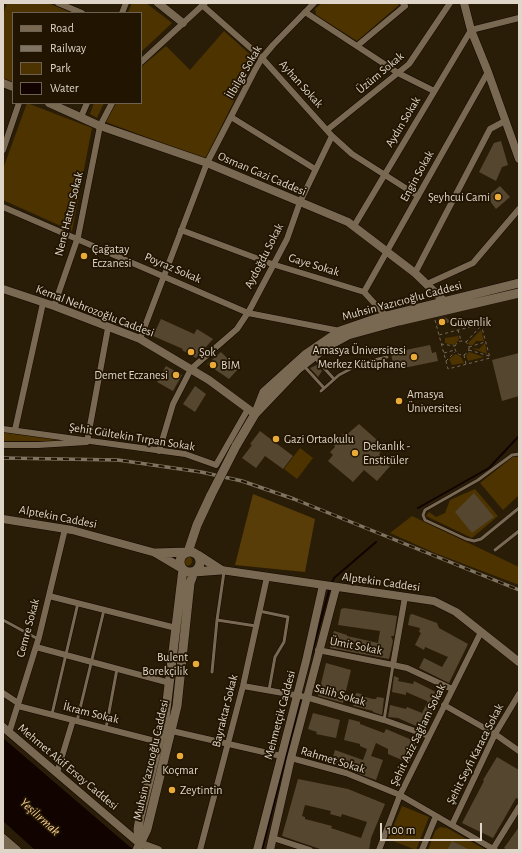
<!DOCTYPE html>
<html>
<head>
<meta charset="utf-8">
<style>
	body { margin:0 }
	#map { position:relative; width:522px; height:853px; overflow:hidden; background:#2a1d07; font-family:"Alegreya Sans",sans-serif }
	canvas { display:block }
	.frame { position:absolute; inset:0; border:4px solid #dfd6c9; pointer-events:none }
	.legend { position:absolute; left:12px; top:12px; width:130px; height:92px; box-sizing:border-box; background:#211401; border:1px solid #6d6251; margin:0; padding:5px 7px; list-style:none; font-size:12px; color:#dfd6c9 }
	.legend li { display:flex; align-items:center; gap:8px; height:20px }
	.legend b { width:20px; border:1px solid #6d6251 }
	.scale { position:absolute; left:380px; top:823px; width:102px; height:18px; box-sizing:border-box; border:2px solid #dfd6c9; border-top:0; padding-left:5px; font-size:12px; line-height:14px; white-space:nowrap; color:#dfd6c9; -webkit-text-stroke:3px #211401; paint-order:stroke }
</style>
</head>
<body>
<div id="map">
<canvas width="522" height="853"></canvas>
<div class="frame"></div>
<ul class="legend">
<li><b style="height:5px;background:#796952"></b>Road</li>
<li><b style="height:5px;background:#7f7462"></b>Railway</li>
<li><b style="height:11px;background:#4d3300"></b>Park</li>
<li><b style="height:11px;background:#100300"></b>Water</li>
</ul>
<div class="scale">100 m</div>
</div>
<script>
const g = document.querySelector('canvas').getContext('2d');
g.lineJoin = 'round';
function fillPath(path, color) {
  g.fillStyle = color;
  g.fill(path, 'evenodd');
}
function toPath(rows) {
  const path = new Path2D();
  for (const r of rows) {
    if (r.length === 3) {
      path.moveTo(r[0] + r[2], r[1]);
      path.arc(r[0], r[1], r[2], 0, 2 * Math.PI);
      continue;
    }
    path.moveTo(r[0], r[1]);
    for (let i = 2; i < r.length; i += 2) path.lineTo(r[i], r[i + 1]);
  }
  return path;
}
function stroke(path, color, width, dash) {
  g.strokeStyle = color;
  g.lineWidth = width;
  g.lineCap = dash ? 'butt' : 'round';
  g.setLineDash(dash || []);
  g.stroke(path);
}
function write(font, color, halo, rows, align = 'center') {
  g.font = font + ' "Alegreya Sans",sans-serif';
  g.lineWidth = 3.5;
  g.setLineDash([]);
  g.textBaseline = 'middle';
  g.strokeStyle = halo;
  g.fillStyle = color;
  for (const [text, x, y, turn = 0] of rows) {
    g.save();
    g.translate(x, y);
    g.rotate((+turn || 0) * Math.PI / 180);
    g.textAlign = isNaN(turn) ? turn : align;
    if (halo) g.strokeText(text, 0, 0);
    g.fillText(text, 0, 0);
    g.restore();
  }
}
fillPath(toPath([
	[7,3,48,3,72,13,13,13,13,83,3,79,3,14],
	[132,3,146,3,172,23,141,52,141,13,128,13],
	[322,3,397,3,399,5,357,41,316,15,315,9],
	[224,31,255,59,205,159,106,122,116,103,141,103,141,67,166,46,190,70],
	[27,103,92,128,72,231,3,200,3,169],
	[94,103,104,103,97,118,90,114],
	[481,330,484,341,476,341,473,345,469,345,468,343],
	[458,336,459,340,454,345,445,343,445,338],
	[485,343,487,354,471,348,479,349],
	[469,352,484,357,468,361,466,356],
	[456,354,461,357,464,363,452,365,449,359],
	[3,432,73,441,3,441],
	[300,448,313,458,297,479,284,469],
	[514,456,519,457,519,495,503,510,480,483],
	[475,489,498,516,472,538,426,516,429,512,436,517,445,513,450,500],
	[412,516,519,567,519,585,435,553,390,533],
	[187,561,5],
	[402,806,429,817,416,850,388,839],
	[440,827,447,828,486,850,428,850,435,831]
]), '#4d3300');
fillPath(toPath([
	[253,494,315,519,305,572,235,565]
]), '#593d08');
fillPath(toPath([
	[3,738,130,847,137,850,35,850,3,821]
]), '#100300');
stroke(toPath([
	[418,508,489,468,519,436],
	[332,583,334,578,376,542],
	[311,656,330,587],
	[262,850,300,701]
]), '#100300', 2);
fillPath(toPath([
	[501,141,508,165,502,167,496,181,479,172,494,143],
	[500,186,510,197,496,209,487,197],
	[442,317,446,318,452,322,437,325,439,318],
	[161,319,194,334,197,329,213,339,196,358,182,350,183,349,153,336],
	[430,345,432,353,436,352,438,361,394,370,391,353],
	[221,352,238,369,229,379,207,364],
	[519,353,519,396,502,401,492,360],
	[317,365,322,371,318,377,310,368],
	[166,366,182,375,173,391,157,382],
	[195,386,206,394,195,412,183,404],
	[359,424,385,447,379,454,391,465,377,481,364,470,353,482,328,461,333,455,330,452,335,447,334,445,343,434,345,436],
	[260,431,293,456,283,469,265,456,256,468,242,458,252,445,250,444],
	[474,493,494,517,472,533,455,512],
	[344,608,397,616,394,636,391,636,393,641,389,659,330,648,334,631,347,635,347,636,378,643,380,631,338,625,341,609],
	[412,614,437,623,439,628,468,644,449,683,419,668,424,658,442,667,448,657,425,647,424,650,415,645,421,633,419,632,420,628,408,625,410,615],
	[326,663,351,670,343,703,318,696],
	[394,676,399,678,398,681,413,684,414,681,442,695,425,730,398,718,388,717,390,705,406,709,407,707,422,713,427,703,427,701,406,692,406,695,392,692],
	[356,693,362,694,361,696,373,699,376,699,377,697,384,698,382,715,373,712,373,711,353,706],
	[313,713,340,720,336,738,316,734,317,732,308,729],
	[349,719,360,722,360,724,384,733,386,729,419,743,409,763,388,754,388,749,376,743,371,756,383,760,376,780,331,764,335,750,363,760,367,749,360,746,360,744,344,740],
	[497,757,519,770,519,799,516,798,493,838,462,823,484,781,483,780],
	[298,779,348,789,385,804,371,838,369,850,319,850,320,849,282,836],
	[305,805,331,811,330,814,341,817,342,814,367,822,361,838,331,828,332,826,305,819,305,817,302,816],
	[519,827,519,850,507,850,504,848],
	[452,841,470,850,447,850]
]), '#554630');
const service = toPath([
	[315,358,334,379],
	[304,366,324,388],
	[321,391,339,375,362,363,387,357],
	[519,454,512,455,478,480,425,510,423,515,425,520,466,539,474,541,481,539,519,508],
	[495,550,519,531],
	[259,611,288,617,284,642,275,657,269,690],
	[3,620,38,639],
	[217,620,256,626],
	[212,672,217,620,224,572],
	[52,714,78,603],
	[384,720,393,665],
	[77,721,104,610],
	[106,728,117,669]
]);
const minor = toPath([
	[58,3,82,13],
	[202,5,262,58,332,136,352,154,418,196],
	[305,12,398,73,434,91],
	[122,13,126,3],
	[357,46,405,6,403,3],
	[141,62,205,3],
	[81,117,87,103],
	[231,117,315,169],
	[327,130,409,64,450,3],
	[3,150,19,103],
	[3,207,248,313,340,331],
	[354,226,471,30,519,18],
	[181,230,272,264,364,292,386,316],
	[415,273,490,129,505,121],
	[427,284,473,263,519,209],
	[364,292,488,72],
	[54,306,78,237,100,126,112,103],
	[140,339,207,163,255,70,262,58,273,45,314,3],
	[3,429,185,454,216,465,248,409],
	[15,430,43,303],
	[3,445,38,445,87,442,108,328],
	[159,451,173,404,191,369,237,329,249,311,287,239,300,202,332,136],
	[49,596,176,628],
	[36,647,170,683],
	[318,650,393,665,405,597],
	[393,665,407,668,452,689],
	[243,686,306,697,384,720,429,736],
	[3,693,18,703],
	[444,705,495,734,519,751],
	[18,706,159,742],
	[172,731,281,756],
	[9,733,39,637,65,529],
	[291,758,346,773,400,795,495,850],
	[57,773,73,720],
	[452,825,495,734,519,694],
	[273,838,310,850],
	[493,849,519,807],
	[200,850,243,686,267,577],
	[379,850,400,795,481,632],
	[422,850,436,816]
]);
const tertiary = toPath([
	[158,3,183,23],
	[464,3,471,30,488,72,519,159],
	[3,83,13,87],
	[49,103,100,126,207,163,348,222,415,273,445,302],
	[3,289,54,306,140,339,209,380,255,414],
	[3,519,72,530,156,553],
	[221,570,434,601,456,612,519,662],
	[3,727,139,843,158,850],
	[3,838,17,850],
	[3,847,8,850],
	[257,850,306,661,323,585],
	[270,850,291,758,336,588]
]);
const secondary = toPath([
	[257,410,264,392,305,355,340,331,378,318,519,283],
	[236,446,255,414,298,369,326,347,348,335,399,321,519,293],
	[190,562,10],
	[156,553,188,552,197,525,211,495],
	[198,555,221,570],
	[139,843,138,829,140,817,165,718,183,569,156,553],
	[137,850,147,829,177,706,190,583,194,572,221,570]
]);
stroke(service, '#120700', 4);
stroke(minor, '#120700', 7);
stroke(tertiary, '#120700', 9);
stroke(secondary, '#120700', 10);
stroke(toPath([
	[435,320,439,335],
	[481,324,490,358,448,369,439,335,481,324],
	[458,330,461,341],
	[462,348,7],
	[466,342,481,326],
	[441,344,455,346],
	[469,347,485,342],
	[469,350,489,356],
	[444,353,455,350],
	[464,355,466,364],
	[446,361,455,352]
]), '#766a58', 1, [3, 3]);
stroke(service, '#796952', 3);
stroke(minor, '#796952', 6);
stroke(tertiary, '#796952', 8);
stroke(secondary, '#796952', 9);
const rail = toPath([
	[3,458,118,460,201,472,242,481,294,499,519,590]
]);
stroke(rail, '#7f7462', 3.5);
stroke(rail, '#211401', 2, [6]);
const secondaryBridge = toPath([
	[211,495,236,446]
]);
stroke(secondaryBridge, '#120700', 10, []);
stroke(secondaryBridge, '#796952', 9);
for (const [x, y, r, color] of [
	[498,197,4,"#eaaa38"],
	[84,256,4,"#eaaa38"],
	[442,322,4,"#eaaa38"],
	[191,352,4,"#eaaa38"],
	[414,357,4,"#eaaa38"],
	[213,365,4,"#eaaa38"],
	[176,375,4,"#eaaa38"],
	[399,401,4,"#eaaa38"],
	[276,439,4,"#eaaa38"],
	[355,453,4,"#eaaa38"],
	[196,664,4,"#eaaa38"],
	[180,756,4,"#eaaa38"],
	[172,790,4,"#eaaa38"]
]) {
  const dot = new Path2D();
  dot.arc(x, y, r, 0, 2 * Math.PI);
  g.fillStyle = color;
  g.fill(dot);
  stroke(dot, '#211401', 1.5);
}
write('12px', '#dfd6c9', '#211401', [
	["İlbilge Sokak",244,72,-60],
	["Üzüm Sokak",380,73,-40],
	["Ayhan Sokak",301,84,48],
	["Aydın Sokak",403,122,-59],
	["Osman Gazi Caddesi",262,174,23],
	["Engin Sokak",417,176,-61],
	["Nene Hatun Sokak",69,214,-76],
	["Aydoğdu Sokak",264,256,-63],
	["Gaye Sokak",314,265,17],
	["Poyraz Sokak",173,268,23],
	["Muhsin Yazıcıoğlu Caddesi",402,301,-15],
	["Kemal Nehrozoğlu Caddesi",95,311,21],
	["Şehit Gültekin Tırpan Sokak",132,437,9],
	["Alptekin Caddesi",58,517,11],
	["Alptekin Caddesi",381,582,8],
	["Cemre Sokak",28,628,-75],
	["Ümit Sokak",356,646,11],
	["Salih Sokak",340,695,16],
	["Bayraktar Sokak",225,711,-76],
	["İkram Sokak",91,713,14],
	["Mehmetçik Caddesi",280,715,-75],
	["Şehit Aziz Sağlam Sokak",418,735,-64],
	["Şehit Seyfi Karaca Sokak",475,754,-63],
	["Muhsin Yazıcıoğlu Caddesi",151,760,-77],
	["Rahmet Sokak",333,760,17],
	["Mehmet Akif Ersoy Caddesi",68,767,40]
]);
write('12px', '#dfd6c9', '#211401', [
	["Şeyhcui Cami",490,197,"right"],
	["Çağatay",92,249],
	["Eczanesi",92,263],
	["Güvenlik",450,322],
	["Amasya Üniversitesi",406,350,"right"],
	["Merkez Kütüphane",406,364,"right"],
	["Şok",199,352],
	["BİM",221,365],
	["Demet Eczanesi",168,375,"right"],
	["Amasya",407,394],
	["Üniversitesi",407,408],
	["Gazi Ortaokulu",284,439],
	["Dekanlık -",363,446],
	["Enstitüler",363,460],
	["Bulent",188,657,"right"],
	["Borekçilik",188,671,"right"],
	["Koçmar",180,770,"center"],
	["Zeytintin",180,790]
], 'left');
write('italic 13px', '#f6cd8e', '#211401', [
	["Yeşilırmak",40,817,42]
]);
</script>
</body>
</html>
